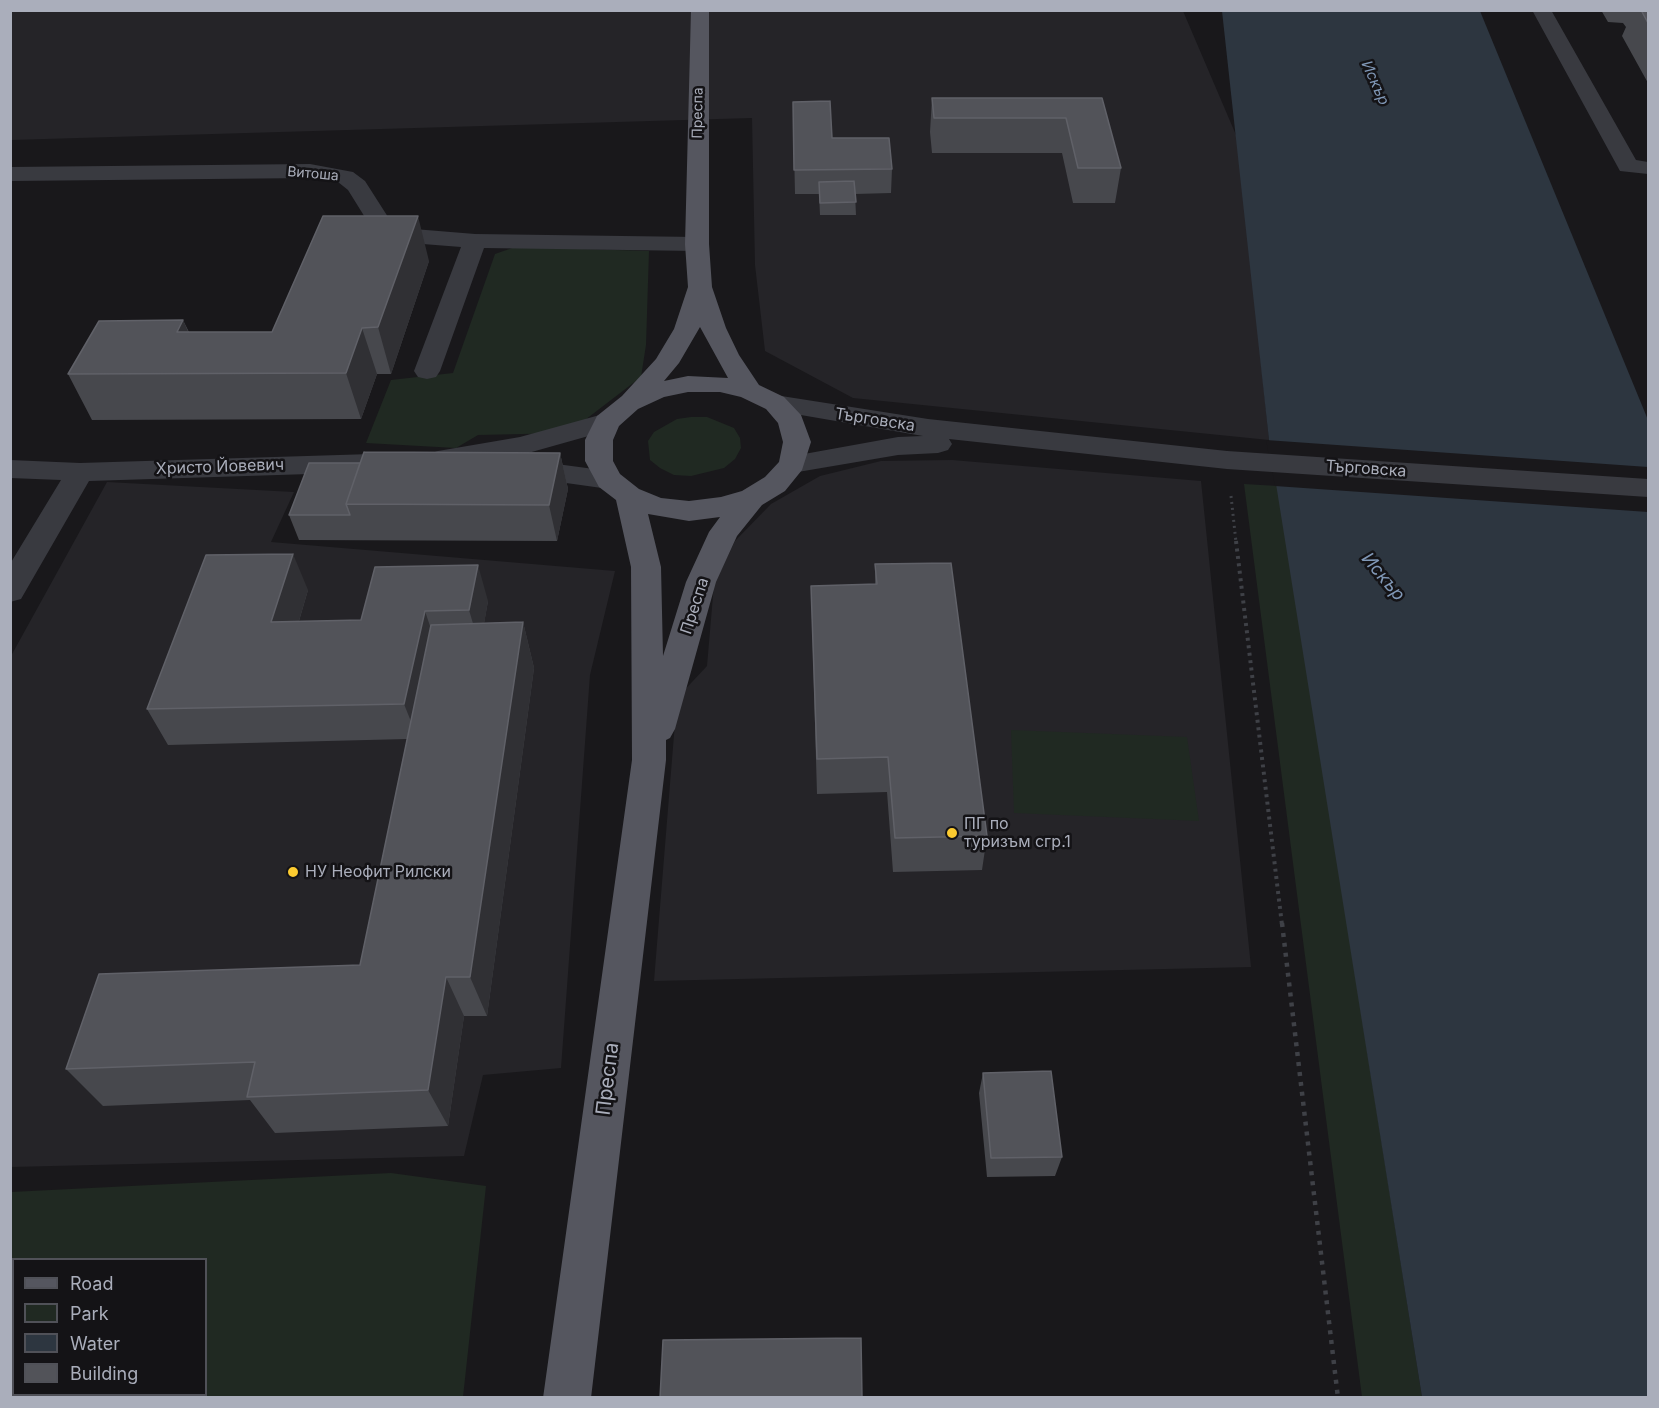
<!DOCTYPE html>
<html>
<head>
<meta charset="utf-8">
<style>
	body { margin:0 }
	#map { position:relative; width:1659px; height:1408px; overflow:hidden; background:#19181b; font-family:Inter,sans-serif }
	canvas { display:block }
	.frame { position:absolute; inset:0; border:12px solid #aaaebb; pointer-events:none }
	.legend { position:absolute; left:12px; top:1258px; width:195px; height:138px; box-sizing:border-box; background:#141316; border:2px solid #505158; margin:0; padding:8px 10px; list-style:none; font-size:18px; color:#aaaebb }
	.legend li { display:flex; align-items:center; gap:12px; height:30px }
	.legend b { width:30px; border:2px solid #505158 }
</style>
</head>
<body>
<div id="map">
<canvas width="1659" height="1408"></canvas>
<div class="frame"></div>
<ul class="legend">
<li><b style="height:8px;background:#55565f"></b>Road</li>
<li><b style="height:16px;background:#202922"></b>Park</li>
<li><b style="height:16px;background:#2d3640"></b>Water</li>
<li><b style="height:16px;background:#525359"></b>Building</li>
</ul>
</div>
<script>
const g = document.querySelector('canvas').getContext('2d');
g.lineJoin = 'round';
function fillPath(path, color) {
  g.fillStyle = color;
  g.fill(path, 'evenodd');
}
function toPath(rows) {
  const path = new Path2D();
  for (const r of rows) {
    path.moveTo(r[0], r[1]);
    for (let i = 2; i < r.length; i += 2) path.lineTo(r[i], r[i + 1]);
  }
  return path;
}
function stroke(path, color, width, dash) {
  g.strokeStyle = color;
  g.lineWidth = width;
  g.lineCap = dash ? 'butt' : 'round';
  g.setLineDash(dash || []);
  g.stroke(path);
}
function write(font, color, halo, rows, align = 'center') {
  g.font = font + ' Inter,sans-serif';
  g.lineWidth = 5;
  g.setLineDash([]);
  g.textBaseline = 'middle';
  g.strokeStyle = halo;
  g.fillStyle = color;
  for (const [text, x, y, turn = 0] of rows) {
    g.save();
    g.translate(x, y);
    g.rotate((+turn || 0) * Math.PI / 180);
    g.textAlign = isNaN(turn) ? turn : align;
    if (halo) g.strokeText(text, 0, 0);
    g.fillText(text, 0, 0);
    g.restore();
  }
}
fillPath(toPath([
	[10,11,1183,11,1239,142,1269,440,853,398,765,351,755,265,752,118,11,140],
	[952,460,1201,481,1251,967,654,981,677,698,707,666,714,584,735,541,771,504,820,476,881,461],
	[107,482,294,492,271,542,615,571,590,675,561,1068,483,1075,464,1156,11,1167,11,656]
]), '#252428');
fillPath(toPath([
	[515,247,649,251,646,345,641,377,568,433,478,435,456,448,366,443,391,380,453,373,495,254],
	[691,417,707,417,734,428,740,438,741,448,735,459,724,468,691,476,674,475,660,468,650,460,648,441,654,432,677,419],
	[1244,484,1278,486,1422,1397,1362,1397],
	[1011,730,1187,737,1199,821,1014,813],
	[391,1173,486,1186,463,1397,11,1397,11,1192],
	[14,1260,206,1260,206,1394,14,1394]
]), '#202922');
fillPath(toPath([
	[1222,11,1480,11,1648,420,1648,1397,1422,1397,1269,440]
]), '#2d3640');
fillPath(toPath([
	[1266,440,1648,467,1648,512,1275,486]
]), '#19181b');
stroke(toPath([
	[1231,496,1236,542]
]), '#3f4147', 3, [2, 4]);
stroke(toPath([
	[1236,541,1282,925]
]), '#3f4147', 4, [3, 4.5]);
stroke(toPath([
	[1282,923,1338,1398]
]), '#3f4147', 4.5, [4, 6]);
fillPath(toPath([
	[1532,10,1551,10,1636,160,1648,162,1648,174,1620,171,1532,10],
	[310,164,353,172,365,181,388,217,414,229,475,234,697,237,705,239,709,244,705,249,697,251,484,248,440,371,436,377,427,379,418,377,414,371,461,247,410,243,371,227,348,190,338,182,310,178,10,181,10,167,310,164],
	[775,395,928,419,1227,451,1648,479,1648,497,1227,469,949,439,952,444,948,450,938,453,898,455,792,473,782,470,778,464,782,458,898,437,923,436,766,409,762,403,766,397,775,395],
	[607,413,617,416,621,422,617,428,521,455,438,469,428,466,424,460,428,454,438,451,520,437,607,413],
	[404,453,414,456,418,462,414,468,404,471,89,481,21,599,10,602,10,564,61,480,10,478,10,460,80,463,404,453],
	[519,459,609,471,619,473,623,480,619,487,609,489,509,475,505,468,509,461,519,459]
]), '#393a40');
fillPath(toPath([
	[691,10,709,10,709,244,712,287,726,328,739,355,759,385,784,397,801,415,811,442,802,470,785,491,762,505,737,536,716,582,675,729,670,738,666,740,666,760,591,1398,543,1398,632,760,631,567,616,500,599,487,585,461,585,440,597,416,622,396,656,359,674,329,688,287,685,244,691,10],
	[700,327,728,378,688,376,664,381,679,363,700,327],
	[688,392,720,392,741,397,766,409,778,423,783,442,779,462,765,477,742,491,721,497,689,501,661,498,639,489,620,474,613,461,613,440,619,426,638,409,664,397,688,392],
	[648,514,689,521,720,517,709,532,686,582,663,656,661,567,648,514]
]), '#55565f');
fillPath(toPath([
	[1601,10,1648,10,1648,83,1622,36,1626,27,1623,23,1608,22],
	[932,98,1102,98,1121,168,1115,203,1073,203,1062,153,932,153,930,132],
	[793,102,832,138,892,169,891,193,855,194,856,215,820,215,819,194,795,194],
	[429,261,391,374,377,374,361,419,92,420,68,374,183,320,189,332,272,332],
	[560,453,568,489,557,541,299,540,289,515,360,463],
	[875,564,987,836,982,870,893,872,887,792,817,794,811,586,875,584],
	[308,590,299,621,361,620,488,601,484,623,523,622,534,668,487,1016,464,1016,448,1126,275,1133,250,1100,103,1106,66,1069,360,965,407,739,168,745,147,709],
	[983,1073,1062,1157,1055,1176,987,1177,979,1093]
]), '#47484d');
fillPath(toPath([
	[418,216,429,261,391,374,378,327],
	[183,320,203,366,177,332],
	[362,328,377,374,361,419,346,373],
	[560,453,568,489,557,541,549,505],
	[293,554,308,590,288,658,271,622],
	[478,565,488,601,480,647,469,610],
	[425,611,437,647,418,739,404,704],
	[523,622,534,668,487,1016,470,977],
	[446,977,464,1016,448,1126,428,1090]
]), '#303034');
const building = toPath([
	[1641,10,1648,10,1648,23,1641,10],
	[932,98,1102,98,1121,168,1078,168,1066,118,934,118,932,98],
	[830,101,832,138,889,138,892,169,794,170,793,102,830,101],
	[854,181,856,202,820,203,819,182,854,181],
	[323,216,418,216,378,327,362,328,346,373,68,374,99,321,183,320,177,332,272,332,323,216],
	[364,452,560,453,549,505,346,504,364,452],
	[309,463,360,463,346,504,350,515,289,515,309,463],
	[293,554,271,622,361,620,375,567,478,565,469,610,425,611,404,704,147,709,206,555,293,554],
	[951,563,987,836,895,838,888,757,817,759,811,586,877,584,875,564,951,563],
	[523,622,470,977,446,977,428,1090,247,1097,255,1062,66,1069,99,974,360,965,431,625,523,622],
	[1051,1071,1062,1157,991,1158,983,1073,1051,1071],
	[861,1338,862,1398,660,1398,663,1340,861,1338]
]);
fillPath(building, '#525359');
stroke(building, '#606168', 1.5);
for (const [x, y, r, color] of [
	[952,833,6,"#fccb30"],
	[293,872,6,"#fccb30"]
]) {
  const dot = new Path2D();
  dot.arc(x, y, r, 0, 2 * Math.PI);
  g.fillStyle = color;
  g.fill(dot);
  stroke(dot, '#141316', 2);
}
write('14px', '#aaaebb', '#141316', [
	["Преспа",698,113,-89],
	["Витоша",313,174,5]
]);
write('italic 15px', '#8098b7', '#141316', [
	["Искър",1375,83,66]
]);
write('16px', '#aaaebb', '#141316', [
	["Търговска",875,420,9],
	["Христо Йовевич",220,467,-2],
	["Търговска",1366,469,4],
	["Преспа",695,606,-72]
]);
write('16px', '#aaaebb', '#141316', [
	["ПГ по",964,824],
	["туризъм сгр.1",964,842],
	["НУ Неофит Рилски",305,872]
], 'left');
write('italic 18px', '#8098b7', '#141316', [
	["Искър",1383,577,50]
]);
write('20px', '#aaaebb', '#141316', [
	["Преспа",608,1079,-83]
]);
</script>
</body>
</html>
